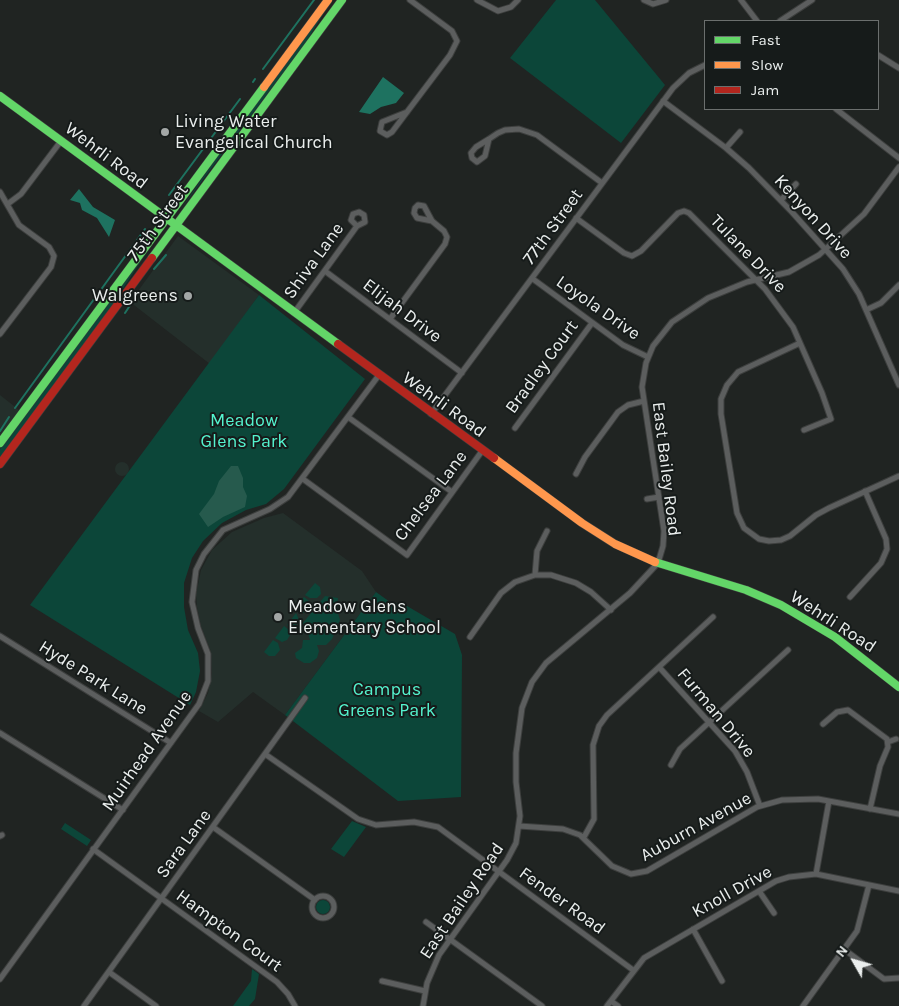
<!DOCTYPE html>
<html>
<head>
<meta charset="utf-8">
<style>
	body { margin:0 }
	#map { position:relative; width:899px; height:1006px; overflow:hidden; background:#202422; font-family:Karla,sans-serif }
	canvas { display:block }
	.legend { position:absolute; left:704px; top:20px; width:175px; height:90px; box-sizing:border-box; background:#161b1a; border:1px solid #6b6f6e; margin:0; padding:6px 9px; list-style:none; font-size:15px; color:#eaeeed }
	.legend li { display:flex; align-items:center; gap:10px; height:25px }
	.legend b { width:25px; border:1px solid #6b6f6e }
	.north { position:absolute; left:829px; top:936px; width:50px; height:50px; -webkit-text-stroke:4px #161b1a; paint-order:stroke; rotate:308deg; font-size:14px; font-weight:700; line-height:20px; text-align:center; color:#eaeeed }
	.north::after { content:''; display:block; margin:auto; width:18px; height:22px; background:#eaeeed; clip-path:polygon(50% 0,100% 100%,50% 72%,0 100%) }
</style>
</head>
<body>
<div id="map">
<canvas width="899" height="1006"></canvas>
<ul class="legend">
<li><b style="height:6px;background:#63d668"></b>Fast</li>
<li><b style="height:6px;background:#ff974d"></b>Slow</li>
<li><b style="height:6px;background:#b3261e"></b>Jam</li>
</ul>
<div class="north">N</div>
</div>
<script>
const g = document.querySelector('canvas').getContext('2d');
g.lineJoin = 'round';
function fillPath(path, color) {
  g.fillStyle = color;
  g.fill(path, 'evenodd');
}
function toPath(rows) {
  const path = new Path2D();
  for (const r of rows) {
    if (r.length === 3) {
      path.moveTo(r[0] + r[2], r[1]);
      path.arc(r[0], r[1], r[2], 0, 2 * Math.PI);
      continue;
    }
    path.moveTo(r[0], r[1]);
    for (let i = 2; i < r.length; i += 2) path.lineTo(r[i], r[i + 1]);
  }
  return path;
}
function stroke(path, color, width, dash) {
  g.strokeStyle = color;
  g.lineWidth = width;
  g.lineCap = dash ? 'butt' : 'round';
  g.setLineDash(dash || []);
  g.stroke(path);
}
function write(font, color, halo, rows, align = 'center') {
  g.font = font + ' Karla,sans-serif';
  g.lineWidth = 4;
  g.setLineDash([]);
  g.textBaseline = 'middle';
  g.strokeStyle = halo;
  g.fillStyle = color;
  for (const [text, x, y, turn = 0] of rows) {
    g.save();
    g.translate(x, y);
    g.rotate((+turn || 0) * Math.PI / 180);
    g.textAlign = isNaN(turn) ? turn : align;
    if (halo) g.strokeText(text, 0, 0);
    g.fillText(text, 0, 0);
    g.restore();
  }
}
fillPath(toPath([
	[178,236,259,295,210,364,130,302],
	[0,395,19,410,0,437],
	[122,469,7],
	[283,513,362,571,376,592,285,715,253,692,218,722,199,711,208,693,212,674,211,652,201,626,197,607,196,595,201,570,212,550,232,532,264,518]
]), '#242f2b');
fillPath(toPath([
	[332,0,306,42,178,213,238,127],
	[556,0,595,0,665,85,621,143,510,58],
	[161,231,104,317,0,458,0,449],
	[259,295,365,379,284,489,266,504,246,510,222,523,203,541,192,558,184,583,184,607,188,630,198,653,200,671,196,692,190,705,30,605],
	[315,583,320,587,321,594,317,598,310,598,305,595],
	[376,592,390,602,407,606,455,634,462,655,461,797,398,801,285,715],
	[325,596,338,598,337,610,340,620,332,639,326,645,317,645,319,651,317,658,310,663,304,663,296,658,295,653,302,648,303,640,310,640,307,630,302,624],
	[304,597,309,601,311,607,307,612,302,613,295,609],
	[296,613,300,622,292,628,287,625],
	[284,626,289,630,290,635,287,640,282,642,275,638],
	[273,640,278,643,280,650,275,656,269,656,264,652],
	[352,821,366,827,344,857,331,849],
	[65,823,91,840,87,846,61,829],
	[323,907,7],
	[252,969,259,974,255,999,249,1006,233,1006,251,981]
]), '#0c4639');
fillPath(toPath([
	[231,466,238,466,243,478,243,487,247,496,245,507,223,517,208,527,199,514,214,494,219,481]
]), '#265a4d');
fillPath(toPath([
	[383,77,404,93,396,103,381,107,370,114,359,112],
	[79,189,93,207,115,220,109,237,97,218,82,210,80,203,70,200]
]), '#1e7260');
stroke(toPath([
	[263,69,314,0],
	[253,82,255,79],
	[169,195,240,99],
	[154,269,166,255],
	[125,313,131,304],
	[15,408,145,229],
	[0,431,9,417]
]), '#1e7260', 2);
const street = toPath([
	[477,0,498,11,511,7,518,0],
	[644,0,653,4,666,0],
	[741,0,757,21],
	[780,21,812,0],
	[878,55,899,68],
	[663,101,726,148,749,168,791,211,843,269,859,294,899,385],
	[836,109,899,158],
	[407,112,382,122,380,131,387,135,392,132,407,112,450,55,457,41,452,31,410,0],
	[489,139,485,156,477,162,472,158,471,153,476,147,489,139,498,133,505,130,519,129,537,135,602,183],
	[726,148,740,132],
	[0,192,19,225,49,247,54,256,51,267,0,334],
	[781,200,796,184],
	[9,203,21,194,61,141],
	[576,218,624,253,632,256,641,251,678,213,684,211,689,213,765,289,793,327,822,393,831,419,804,430],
	[325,271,462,373],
	[533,279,623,345,648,357],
	[866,310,881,303,899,285],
	[294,313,357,226,365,222,364,215,359,212,353,214,351,220,357,226],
	[390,319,445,244,447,237,444,231,432,221,424,206,418,205,415,208,414,213,417,218,432,221],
	[800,343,738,372,727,385,721,399,721,414,737,513,744,528,759,539,769,541,781,540,790,536,816,515,829,508,899,476],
	[431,414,673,88,689,73,705,65],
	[348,417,452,492],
	[515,428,592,323],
	[576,474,585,457,618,412,628,405,644,401],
	[303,479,407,555,482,451],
	[647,499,659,497],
	[535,575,537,551,547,531],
	[850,597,881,563,887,549,886,539,865,491],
	[0,636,171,743],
	[470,637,501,593,515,582,535,575,551,575,576,583,591,592,611,610],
	[659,667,735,751,747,772,760,806],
	[823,724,837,712,848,710,887,739,888,747,880,766,870,809],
	[0,733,123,810],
	[888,742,896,739],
	[265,754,358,819,376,825,414,822,438,827,633,970],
	[671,765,680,749,788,650],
	[519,826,563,829,580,835,612,866,631,874,647,871,757,807,782,800,818,799,899,814],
	[213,827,315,900],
	[0,836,2,835],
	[584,837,594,819,593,745,599,726,607,715,713,617],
	[93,849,277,982,288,994,295,1006],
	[816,874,829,801],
	[759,891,774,913],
	[323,907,11],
	[426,922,542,1006],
	[693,929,722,981],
	[845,950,884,979,899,978],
	[109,972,156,1006],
	[0,979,199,704,208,681,208,654,198,628,192,602,196,570,204,554,223,530,270,509,288,497,379,375],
	[382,981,425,991],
	[611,1001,618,1006],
	[84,1006,305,698],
	[423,1006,427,983,439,955,507,860,516,843,520,816,516,782,516,753,522,708,532,682,546,663,630,593,658,563,663,546,664,531,642,387,646,363,653,346,672,322,708,298,747,282,789,272,819,255,864,214,899,167],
	[607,1006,644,958,776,881,789,877,816,874,899,891],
	[803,1006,857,931,869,885]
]);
const fast = toPath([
	[0,96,338,344],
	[152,258,342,0],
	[0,443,264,87],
	[655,562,746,590,781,605,835,637,899,687]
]);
const slow = toPath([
	[264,87,328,0],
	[494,458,582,523,615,544,655,562]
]);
const jam = toPath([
	[338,344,494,458],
	[0,464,152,258]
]);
stroke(street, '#3d3f3e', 7);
stroke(fast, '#3d3f3e', 9);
stroke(slow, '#3d3f3e', 9);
stroke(jam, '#3d3f3e', 9);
stroke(street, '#5c5e5e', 5);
stroke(fast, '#63d668', 8);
stroke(slow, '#ff974d', 8);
stroke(jam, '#b3261e', 8);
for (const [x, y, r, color] of [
	[165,132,5,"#a3a7a6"],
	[188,296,5,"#a3a7a6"],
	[278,617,5,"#a3a7a6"]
]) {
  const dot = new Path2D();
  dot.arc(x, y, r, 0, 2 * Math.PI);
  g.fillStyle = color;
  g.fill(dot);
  stroke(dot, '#161b1a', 2);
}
write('18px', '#eaeeed', '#161b1a', [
	["Living Water",175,122],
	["Evangelical Church",175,143],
	["Walgreens",178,296,"right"],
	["Meadow Glens",288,607],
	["Elementary School",288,628]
], 'left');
write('18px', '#eaeeed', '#161b1a', [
	["Wehrli Road",106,156,37],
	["Kenyon Drive",813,217,48],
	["75th Street",158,223,-54],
	["77th Street",553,227,-54],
	["Tulane Drive",748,254,46],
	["Shiva Lane",314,261,-54],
	["Loyola Drive",598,308,35],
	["Elijah Drive",402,311,37],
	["Bradley Court",542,367,-54],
	["Wehrli Road",444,405,36],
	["East Bailey Road",666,469,83],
	["Chelsea Lane",431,496,-53],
	["Wehrli Road",833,622,33],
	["Hyde Park Lane",93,678,32],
	["Furman Drive",716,713,50],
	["Muirhead Avenue",147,751,-55],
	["Auburn Avenue",696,827,-29],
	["Sara Lane",184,844,-54],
	["Knoll Drive",732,892,-29],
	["East Bailey Road",462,901,-56],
	["Fender Road",562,901,36],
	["Hampton Court",229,931,36]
]);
write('18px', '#54f3ce', '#161b1a', [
	["Meadow",244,421],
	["Glens Park",244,442],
	["Campus",387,690],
	["Greens Park",387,711]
]);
</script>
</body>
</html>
